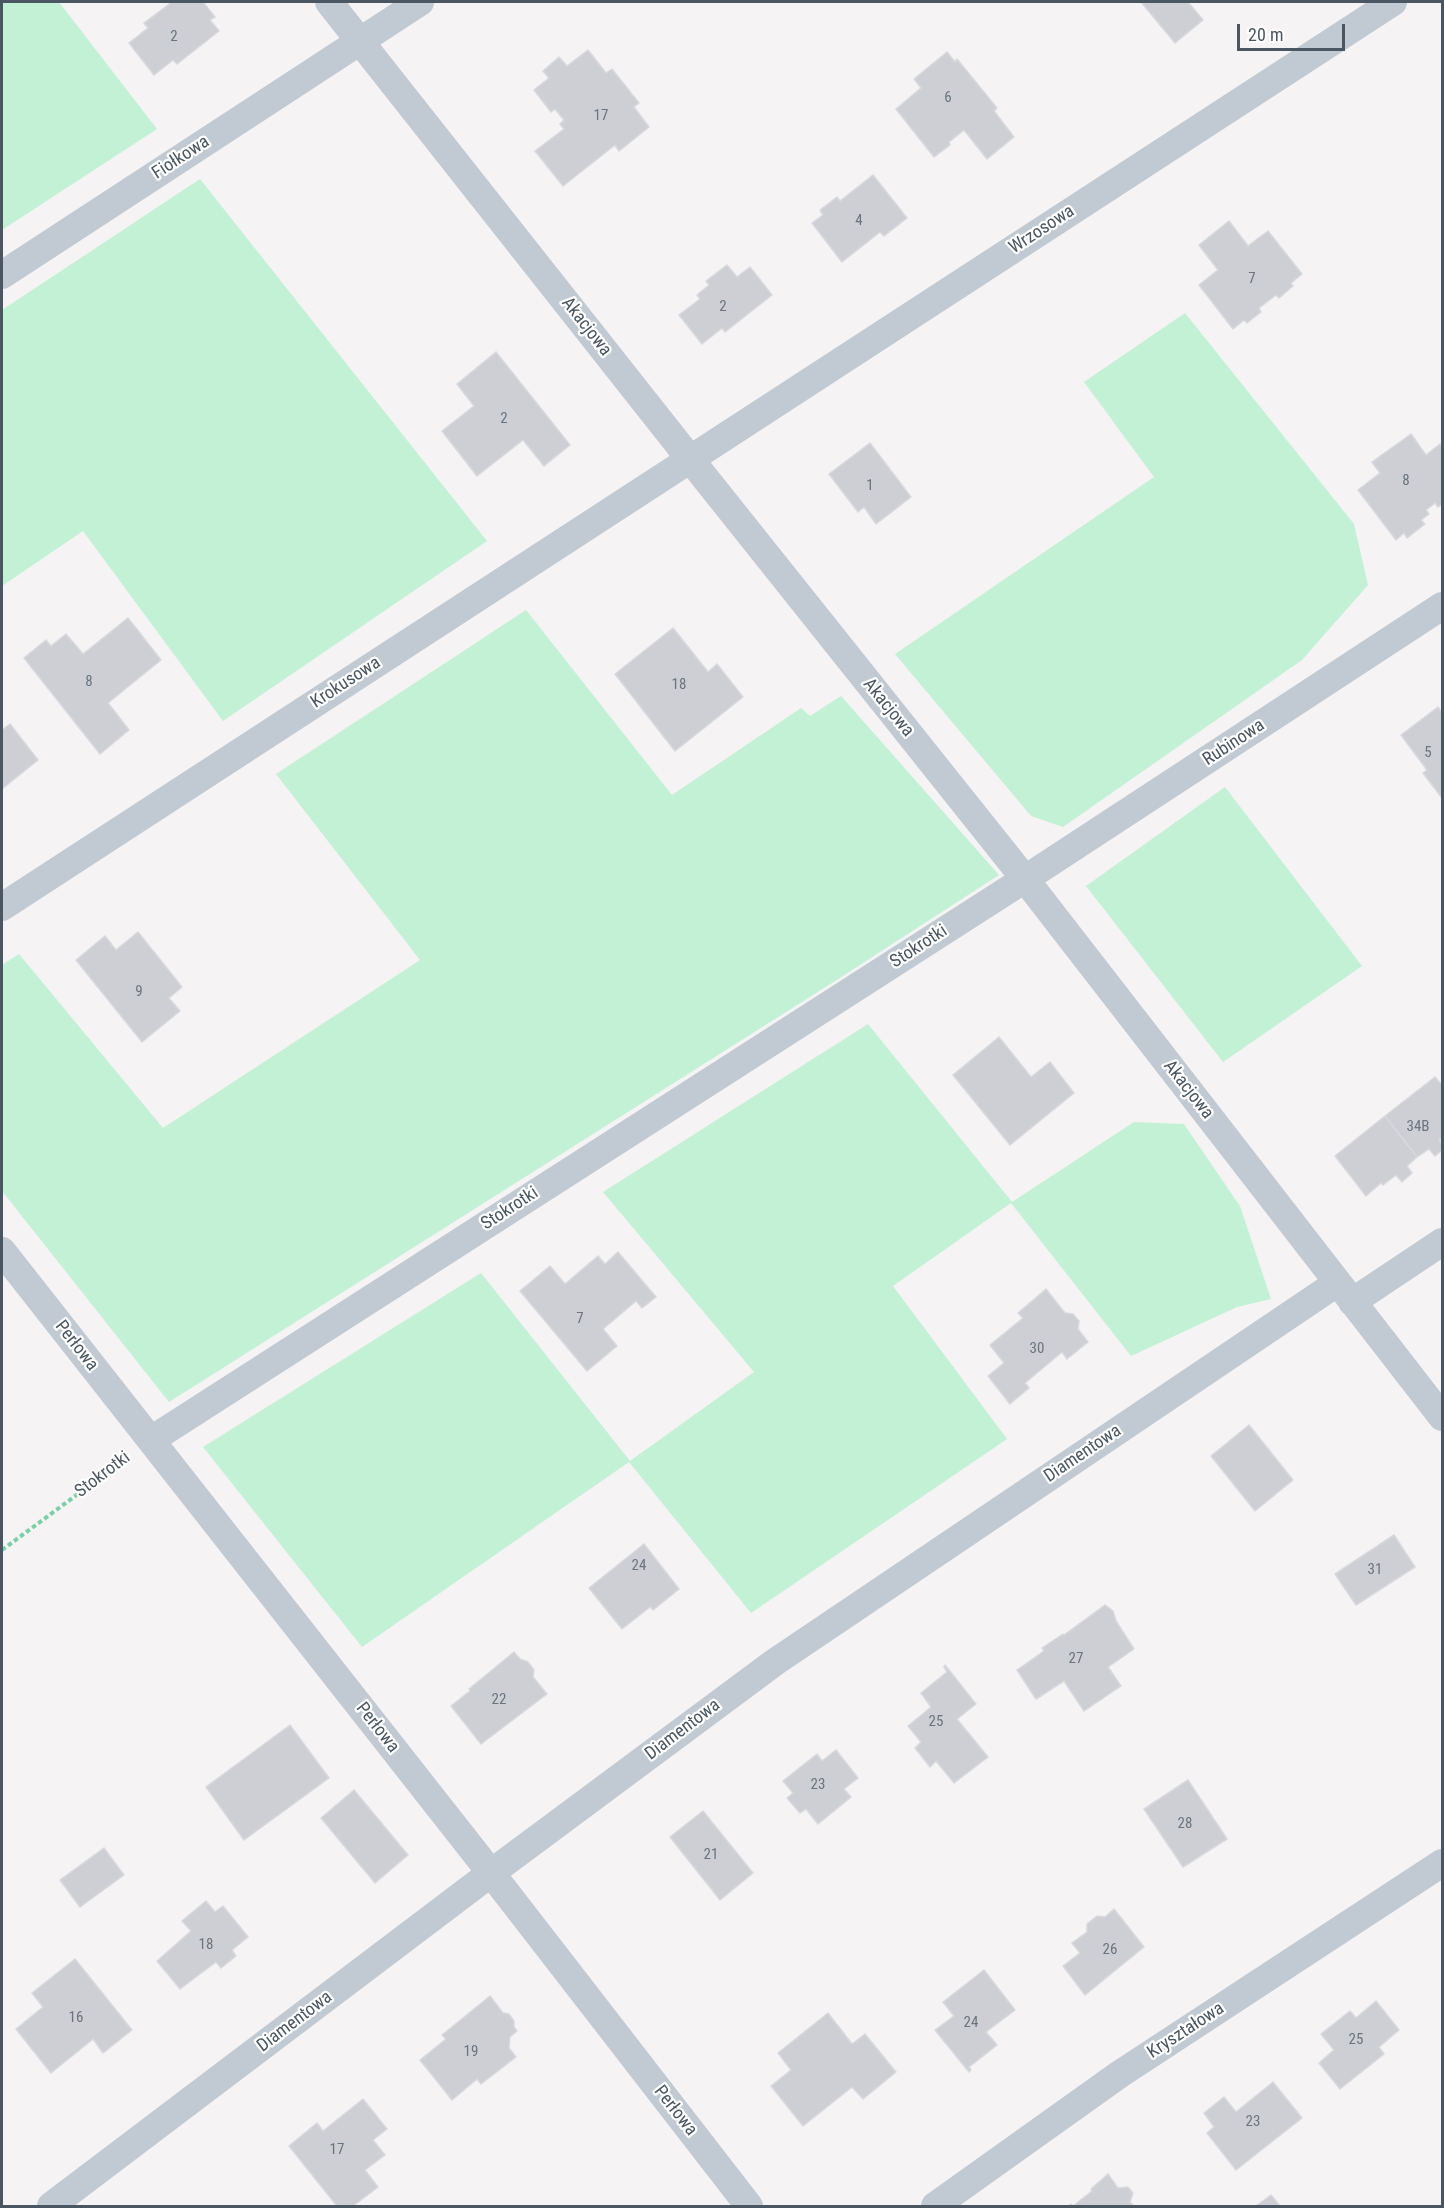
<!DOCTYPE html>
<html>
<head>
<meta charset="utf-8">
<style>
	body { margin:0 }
	#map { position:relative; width:1444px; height:2208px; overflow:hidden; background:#f5f3f3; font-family:"Roboto Condensed",sans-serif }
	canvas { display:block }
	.frame { position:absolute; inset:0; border:3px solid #4a5661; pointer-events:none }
	.scale { position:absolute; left:1237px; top:24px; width:108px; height:27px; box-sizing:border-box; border:3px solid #4a5661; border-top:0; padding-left:8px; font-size:18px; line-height:21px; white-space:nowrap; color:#4a5661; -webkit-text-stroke:4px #fff; paint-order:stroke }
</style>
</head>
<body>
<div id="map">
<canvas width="1444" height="2208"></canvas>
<div class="frame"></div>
<div class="scale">20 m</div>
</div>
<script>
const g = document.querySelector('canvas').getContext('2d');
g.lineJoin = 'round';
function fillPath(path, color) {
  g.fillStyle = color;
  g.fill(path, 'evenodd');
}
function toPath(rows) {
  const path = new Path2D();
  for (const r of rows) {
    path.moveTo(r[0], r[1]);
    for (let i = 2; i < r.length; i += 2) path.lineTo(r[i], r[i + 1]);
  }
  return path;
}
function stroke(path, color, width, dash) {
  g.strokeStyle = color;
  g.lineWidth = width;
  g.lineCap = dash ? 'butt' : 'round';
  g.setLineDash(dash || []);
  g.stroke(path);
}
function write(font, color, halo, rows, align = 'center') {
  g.font = font + ' "Roboto Condensed",sans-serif';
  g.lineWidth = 4.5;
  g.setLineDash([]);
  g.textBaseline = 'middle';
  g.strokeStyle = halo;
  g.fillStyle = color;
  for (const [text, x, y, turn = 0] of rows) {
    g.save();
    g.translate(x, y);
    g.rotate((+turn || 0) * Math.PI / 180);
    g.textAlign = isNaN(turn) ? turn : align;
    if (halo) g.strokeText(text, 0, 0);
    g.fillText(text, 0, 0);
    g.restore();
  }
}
fillPath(toPath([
	[2,2,59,2,157,129,2,230],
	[200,179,487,541,223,721,83,531,2,586,2,310],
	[1185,313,1354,524,1368,585,1302,660,1063,827,1031,816,895,654,1154,477,1084,382],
	[526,610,672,795,801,708,810,716,841,696,999,875,832,983,169,1402,2,1191,2,965,19,954,163,1128,420,960,276,774],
	[1225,787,1362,966,1223,1062,1086,886],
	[868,1024,1012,1202,1134,1122,1184,1124,1240,1206,1271,1299,1237,1307,1131,1356,1011,1203,893,1286,1007,1439,751,1613,629,1462,362,1647,203,1447,481,1273,630,1461,754,1372,603,1192]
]), '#c3f1d5');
const building = toPath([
	[172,2,203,2,215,17,210,20,219,31,177,64,173,60,154,75,129,43,148,28,144,23,172,2],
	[1141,2,1188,2,1203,20,1175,43,1141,2],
	[588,50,606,73,612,69,639,103,634,107,649,127,619,151,615,145,563,186,535,151,564,129,560,124,564,120,555,109,551,112,534,90,549,78,543,71,559,57,567,66,588,50],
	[947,52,955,62,957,59,997,108,994,111,1014,137,987,159,964,130,949,142,950,145,934,157,896,109,921,88,914,79,947,52],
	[873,175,907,218,884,236,880,232,842,262,812,223,823,215,820,210,837,197,840,201,873,175],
	[1229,221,1248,246,1268,231,1302,274,1291,283,1293,286,1279,298,1276,295,1259,308,1261,312,1247,323,1244,320,1233,329,1199,285,1218,270,1199,245,1229,221],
	[727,265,737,277,750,267,772,295,725,332,722,328,702,344,679,315,700,299,697,295,709,285,706,281,727,265],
	[496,352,570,445,544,466,523,440,477,476,442,431,474,406,457,384,496,352],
	[1411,434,1426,455,1440,444,1442,447,1442,504,1438,507,1435,503,1426,510,1429,514,1421,520,1425,524,1407,538,1404,533,1396,540,1358,490,1380,473,1372,462,1411,434],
	[870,443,911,497,876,524,864,507,858,512,829,474,870,443],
	[128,618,161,660,108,703,129,730,100,754,24,658,46,640,51,646,66,634,83,654,128,618],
	[673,628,708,672,717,664,743,697,675,751,615,674,673,628],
	[1438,707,1442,713,1442,798,1423,773,1427,770,1401,735,1438,707],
	[10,724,38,760,2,789,2,730,10,724],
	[138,932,182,987,169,998,180,1011,142,1042,76,960,105,936,116,950,138,932],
	[999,1037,1031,1077,1050,1062,1074,1093,1010,1145,953,1075,999,1037],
	[1435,1077,1442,1085,1442,1138,1439,1140,1442,1145,1442,1150,1435,1156,1429,1149,1417,1157,1385,1116,1435,1077],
	[1385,1116,1417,1157,1407,1166,1412,1173,1402,1182,1396,1175,1383,1185,1381,1183,1366,1196,1335,1156,1385,1116],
	[618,1252,656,1297,642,1308,636,1301,603,1329,617,1346,587,1371,520,1291,550,1266,565,1284,598,1256,605,1264,618,1252],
	[1046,1289,1065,1313,1073,1314,1079,1321,1078,1329,1088,1342,1067,1359,1062,1352,1025,1383,1029,1388,1010,1404,988,1376,1004,1363,990,1345,1023,1318,1018,1313,1046,1289],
	[1249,1425,1293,1480,1255,1511,1211,1456,1249,1425],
	[1394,1535,1415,1567,1356,1605,1335,1574,1394,1535],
	[644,1544,679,1589,653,1610,650,1607,622,1629,589,1588,644,1544],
	[1105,1605,1113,1611,1116,1621,1134,1649,1108,1667,1121,1686,1084,1711,1064,1681,1036,1699,1017,1670,1044,1651,1042,1648,1063,1634,1064,1635,1105,1605],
	[514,1652,520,1659,528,1662,534,1670,533,1677,547,1694,481,1744,451,1706,470,1691,469,1689,514,1652],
	[945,1665,976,1704,957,1719,988,1757,954,1783,936,1761,930,1767,915,1748,921,1742,908,1726,931,1707,921,1693,947,1672,944,1667,945,1665],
	[290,1725,329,1778,244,1840,206,1787,290,1725],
	[836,1750,858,1778,844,1789,851,1797,818,1824,806,1809,800,1813,787,1798,793,1793,783,1781,817,1754,822,1761,836,1750],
	[1188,1780,1227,1839,1183,1867,1144,1809,1188,1780],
	[354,1790,408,1855,375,1883,321,1818,354,1790],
	[703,1811,753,1873,720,1900,670,1837,703,1811],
	[104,1848,124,1875,80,1907,60,1880,104,1848],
	[206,1901,215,1912,223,1906,248,1937,232,1950,236,1956,221,1968,216,1962,180,1989,157,1961,191,1931,182,1921,206,1901],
	[1114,1909,1144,1947,1085,1995,1063,1966,1080,1953,1072,1943,1087,1932,1087,1924,1097,1916,1105,1917,1114,1909],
	[75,1959,132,2030,103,2053,93,2039,51,2073,16,2029,43,2007,32,1993,75,1959],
	[984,1970,1015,2010,986,2032,997,2045,969,2067,971,2070,969,2072,935,2030,954,2016,943,2002,984,1970],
	[490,1996,503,2013,509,2014,514,2021,514,2027,517,2031,510,2037,509,2048,516,2057,481,2084,477,2079,452,2100,420,2060,446,2039,442,2035,490,1996],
	[1376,2001,1399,2030,1379,2047,1384,2054,1340,2089,1319,2063,1334,2050,1321,2034,1350,2011,1356,2018,1376,2001],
	[828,2013,852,2044,865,2034,896,2072,863,2099,852,2087,803,2126,771,2086,791,2070,778,2053,828,2013],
	[1273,2082,1302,2118,1236,2170,1207,2133,1214,2127,1204,2113,1224,2097,1236,2112,1273,2082],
	[363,2099,387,2129,373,2140,385,2155,365,2170,378,2187,353,2206,337,2206,289,2146,317,2123,323,2131,363,2099],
	[1108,2174,1118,2188,1128,2187,1133,2193,1130,2202,1134,2206,1068,2206,1071,2204,1073,2206,1092,2191,1091,2189,1108,2174],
	[1271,2195,1280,2206,1256,2206,1271,2195]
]);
fillPath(building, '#cdcfd5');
stroke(building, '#d7d9de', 1.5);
stroke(toPath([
	[2,1550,124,1460]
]), '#7ad0a6', 4, [4.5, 3]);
stroke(toPath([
	[329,2,690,459,1025,879,1442,1417],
	[2,275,420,2],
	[2,907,1393,2],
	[2,1251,491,1873,749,2206],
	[1352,1302,1442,1242],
	[151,1440,1025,879,1442,606],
	[51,2206,491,1873,775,1662,1337,1283],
	[935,2206,1120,2074,1442,1863]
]), '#c1cad2', 28);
write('15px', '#6b747e', null, [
	["2",174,37],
	["6",948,98],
	["17",601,116],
	["4",859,221],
	["7",1252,279],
	["2",723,307],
	["2",504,419],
	["8",1406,481],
	["1",870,486],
	["8",89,682],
	["18",679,685],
	["5",1428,753],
	["9",139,992],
	["34B",1418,1127],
	["7",580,1319],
	["30",1037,1349],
	["24",639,1566],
	["31",1375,1570],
	["27",1076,1659],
	["22",499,1700],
	["25",936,1722],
	["23",818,1785],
	["28",1185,1824],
	["21",711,1855],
	["18",206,1945],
	["26",1110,1950],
	["16",76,2018],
	["24",971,2023],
	["25",1356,2040],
	["19",471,2052],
	["23",1253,2122],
	["17",337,2150]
]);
write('18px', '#4a5661', '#fff', [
	["Fiołkowa",181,158,-33],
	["Wrzosowa",1042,230,-33],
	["Akacjowa",586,327,52],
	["Krokusowa",346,683,-33],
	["Akacjowa",888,708,51],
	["Rubinowa",1234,743,-33],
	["Stokrotki",919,947,-33],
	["Akacjowa",1188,1090,52],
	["Stokrotki",510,1209,-33],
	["Perłowa",76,1346,52],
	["Diamentowa",1083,1454,-34],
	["Stokrotki",103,1475,-37],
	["Perłowa",377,1728,52],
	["Diamentowa",683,1730,-37],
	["Diamentowa",295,2022,-37],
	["Kryształowa",1186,2031,-33],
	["Perłowa",675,2111,52]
]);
</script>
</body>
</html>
